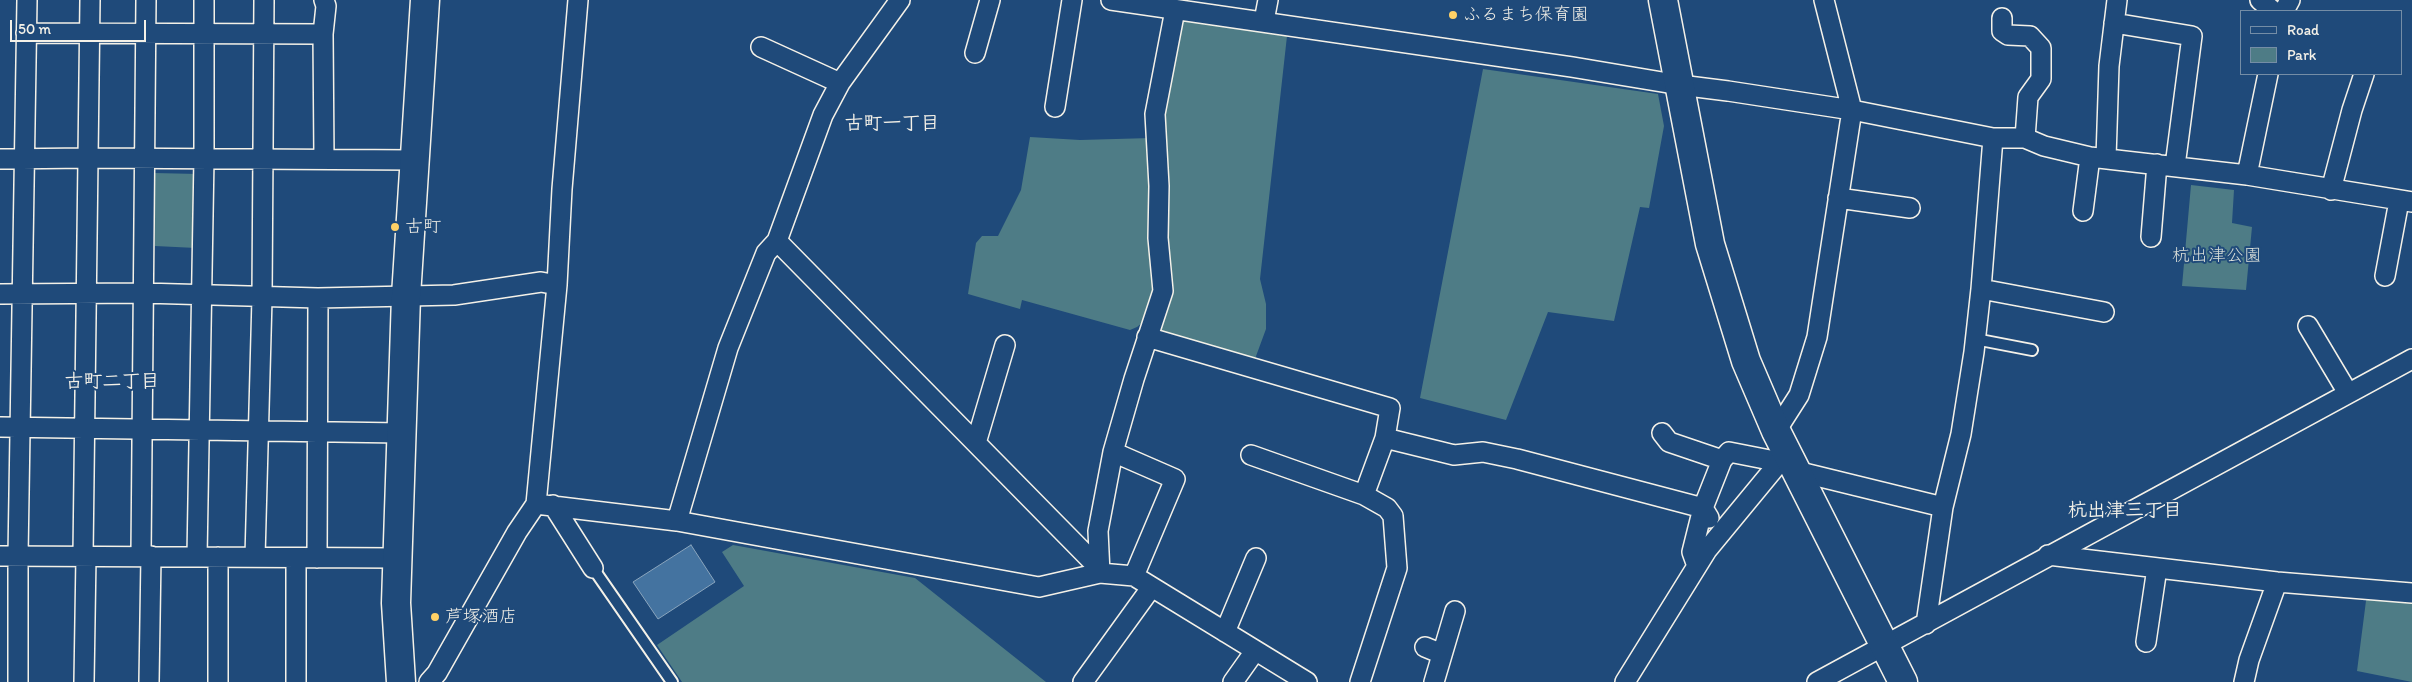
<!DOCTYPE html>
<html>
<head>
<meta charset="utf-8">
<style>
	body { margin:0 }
	#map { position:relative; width:2412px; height:682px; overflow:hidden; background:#1f4a7a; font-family:Itim,sans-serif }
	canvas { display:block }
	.legend { position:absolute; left:2240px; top:10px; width:162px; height:65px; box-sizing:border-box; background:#1f4a7a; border:1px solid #748da6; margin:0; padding:6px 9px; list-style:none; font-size:15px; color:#f4f1e8 }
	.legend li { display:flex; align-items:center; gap:10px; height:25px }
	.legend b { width:25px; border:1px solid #748da6 }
	.scale { position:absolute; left:10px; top:20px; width:136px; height:22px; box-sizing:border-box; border:2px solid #f4f1e8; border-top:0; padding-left:6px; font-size:15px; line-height:18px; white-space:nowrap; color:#f4f1e8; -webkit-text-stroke:4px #1f4a7a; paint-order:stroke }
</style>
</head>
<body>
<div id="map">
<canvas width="2412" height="682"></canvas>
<ul class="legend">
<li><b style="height:6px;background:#1f4a7a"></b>Road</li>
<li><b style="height:14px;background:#4e7c86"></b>Park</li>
</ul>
<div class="scale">50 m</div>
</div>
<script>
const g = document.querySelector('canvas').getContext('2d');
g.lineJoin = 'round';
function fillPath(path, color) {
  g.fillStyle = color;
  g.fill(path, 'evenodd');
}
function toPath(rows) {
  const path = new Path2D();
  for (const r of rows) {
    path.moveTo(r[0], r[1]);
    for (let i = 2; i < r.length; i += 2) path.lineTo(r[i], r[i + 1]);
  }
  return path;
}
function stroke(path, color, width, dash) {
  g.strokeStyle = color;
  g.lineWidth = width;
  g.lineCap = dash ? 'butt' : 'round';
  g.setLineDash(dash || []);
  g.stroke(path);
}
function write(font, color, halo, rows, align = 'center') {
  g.font = font + ' Itim,"Klee One",sans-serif';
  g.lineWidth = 4;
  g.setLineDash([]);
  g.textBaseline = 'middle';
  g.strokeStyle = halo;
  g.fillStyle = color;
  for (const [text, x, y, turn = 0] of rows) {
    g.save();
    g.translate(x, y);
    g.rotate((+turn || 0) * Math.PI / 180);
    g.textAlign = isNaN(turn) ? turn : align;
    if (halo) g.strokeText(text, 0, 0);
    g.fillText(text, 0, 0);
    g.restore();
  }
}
fillPath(toPath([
	[1181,18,1287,36,1260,279,1266,304,1266,329,1252,367,1153,335,1158,113],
	[1483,69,1658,94,1664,126,1649,208,1640,207,1614,321,1548,312,1506,420,1420,398],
	[1030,137,1080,140,1151,138,1159,293,1148,318,1137,327,1130,330,1022,300,1020,309,968,294,976,243,982,236,998,236,1021,190],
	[154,173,198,174,196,248,155,246],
	[2191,185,2234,190,2232,223,2252,227,2246,290,2182,286],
	[733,545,915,578,1046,682,682,682,657,645,744,586,722,552],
	[2367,593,2412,597,2412,682,2357,671]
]), '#4e7c86');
const water = toPath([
	[691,545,715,582,658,619,633,582,691,545]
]);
fillPath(water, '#4473a0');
stroke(water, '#8aa5bd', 1);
const lane = toPath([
	[1975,339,2032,350],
	[593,568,672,682]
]);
const street = toPath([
	[1111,0,1572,67,1680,85,1728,91,1852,110,1993,138,2025,138,2044,146,2090,157,2247,175,2412,202],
	[2260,0,2273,11],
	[2284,11,2290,0],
	[2002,18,2002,31,2008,35,2030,36,2041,48,2041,79,2028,97,2025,138],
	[1264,21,1268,0],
	[2114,23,2192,36,2175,166],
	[26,33,323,34],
	[761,47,840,83],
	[975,53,990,0],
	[1055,107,1072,0],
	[2106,158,2109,66,2117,0],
	[0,159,87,158,415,160],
	[324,159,323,34,326,6,324,0],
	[2247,175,2268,74],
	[2331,190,2352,110,2364,74],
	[1838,198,1910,208],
	[2083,211,2090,157],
	[2151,237,2157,164],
	[777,241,1093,562,1100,573],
	[2385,276,2399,201],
	[1981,289,2104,312],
	[0,294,143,293,318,298,454,295,541,282,557,285],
	[2308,326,2348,393],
	[1147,337,1390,408,1385,438,1454,455,1483,452,1517,459,1703,508,1692,552,1697,566],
	[0,427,401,433],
	[1776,431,1799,395,1817,337,1852,110,1824,0],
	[1662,433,1669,442,1722,460],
	[976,443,1005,345],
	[1113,452,1175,479,1134,576],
	[1251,455,1364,495],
	[1796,471,1943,507],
	[536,504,677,521,1039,587,1100,573,1134,576,1307,682],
	[553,505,593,568],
	[1709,518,1703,508,1722,460,1729,452,1780,462],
	[677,521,728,348,766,253,777,241,823,115,840,83,900,0],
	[2048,555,2277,582,2412,593],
	[0,556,397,558],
	[83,556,90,0],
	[141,556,146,0],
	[197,557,204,158,204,0],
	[255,557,262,298,264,0],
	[317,558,318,298],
	[1100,573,1098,531,1113,452,1134,379,1163,291,1158,238,1159,186,1155,114,1175,10],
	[1926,624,1943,507,1961,434,1974,352,1981,289,1993,138],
	[1225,632,1256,558],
	[2146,642,2157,568],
	[1425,647,1442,654],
	[18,682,18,556,27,0],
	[84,682,86,556],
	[149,682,151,556],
	[218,682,218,557],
	[296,682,296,558],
	[429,682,437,673,517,532,536,504,557,285,562,189,578,0],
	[1083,682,1151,588],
	[1233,682,1255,651],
	[1360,682,1397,568,1393,516,1387,508,1364,495,1385,438],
	[1434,682,1455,611],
	[1625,682,1707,550,1787,453],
	[1817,682,2412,359],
	[2244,682,2249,660,2277,582]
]);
const secondary = toPath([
	[1663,0,1710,244,1746,361,1776,431,1903,682],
	[401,682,396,603,406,296,425,0]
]);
stroke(lane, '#f4f1e8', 14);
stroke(street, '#f4f1e8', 22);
stroke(secondary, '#f4f1e8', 31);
stroke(lane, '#1f4a7a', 10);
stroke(street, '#1f4a7a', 19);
stroke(secondary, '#1f4a7a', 28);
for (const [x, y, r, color] of [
	[1453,15,5,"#ffd166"],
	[395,227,5,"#ffd166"],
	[435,617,5,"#ffd166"]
]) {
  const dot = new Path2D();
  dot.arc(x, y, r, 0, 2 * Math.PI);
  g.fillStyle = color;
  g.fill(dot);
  stroke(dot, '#1f4a7a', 2);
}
write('18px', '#f4f1e8', '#1f4a7a', [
	["ふるまち保育園",1463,15],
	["古町",405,227],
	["芦塚酒店",445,617]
], 'left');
write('18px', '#dbdfd9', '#1f4a7a', [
	["杭出津公園",2217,256]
]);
write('bold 19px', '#f4f1e8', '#1f4a7a', [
	["古町一丁目",892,124],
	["古町二丁目",112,382],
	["杭出津三丁目",2125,511]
]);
</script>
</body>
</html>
